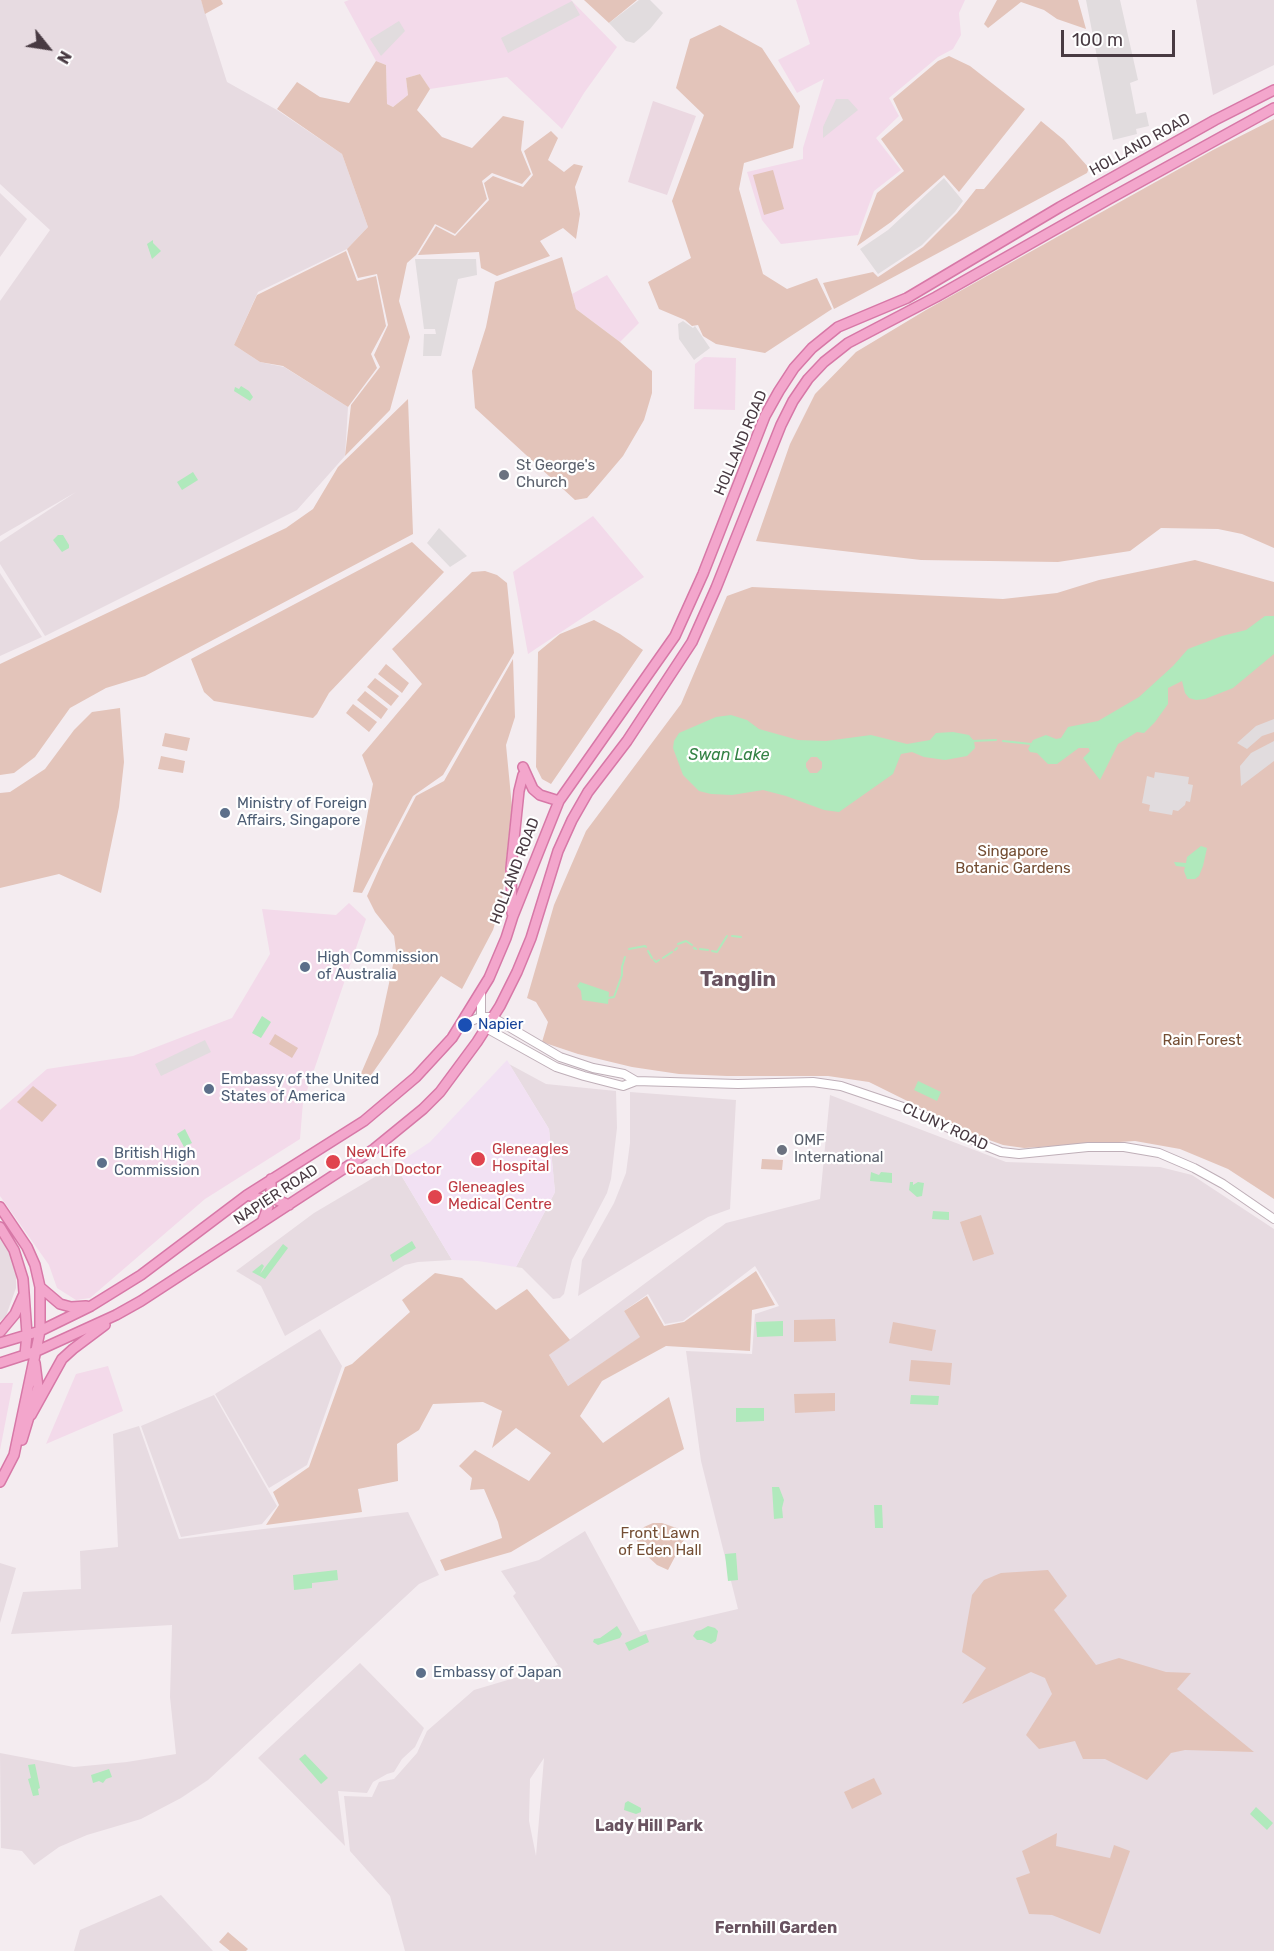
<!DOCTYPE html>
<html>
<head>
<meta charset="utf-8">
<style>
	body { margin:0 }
	#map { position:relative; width:1274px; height:1951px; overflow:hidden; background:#f4ecf0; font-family:Rubik,sans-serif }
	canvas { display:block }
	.north { position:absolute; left:18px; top:18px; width:60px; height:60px; -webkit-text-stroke:4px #fff; paint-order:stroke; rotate:120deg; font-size:16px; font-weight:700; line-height:24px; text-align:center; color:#483a42 }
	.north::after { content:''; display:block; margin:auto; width:21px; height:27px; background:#483a42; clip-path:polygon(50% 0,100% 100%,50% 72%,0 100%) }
	.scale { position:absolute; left:1061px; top:30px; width:114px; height:27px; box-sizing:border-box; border:3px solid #483a42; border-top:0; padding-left:8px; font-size:18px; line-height:21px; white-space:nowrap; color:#483a42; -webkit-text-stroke:4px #fff; paint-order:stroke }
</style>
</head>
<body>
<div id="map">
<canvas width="1274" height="1951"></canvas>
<div class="north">N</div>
<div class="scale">100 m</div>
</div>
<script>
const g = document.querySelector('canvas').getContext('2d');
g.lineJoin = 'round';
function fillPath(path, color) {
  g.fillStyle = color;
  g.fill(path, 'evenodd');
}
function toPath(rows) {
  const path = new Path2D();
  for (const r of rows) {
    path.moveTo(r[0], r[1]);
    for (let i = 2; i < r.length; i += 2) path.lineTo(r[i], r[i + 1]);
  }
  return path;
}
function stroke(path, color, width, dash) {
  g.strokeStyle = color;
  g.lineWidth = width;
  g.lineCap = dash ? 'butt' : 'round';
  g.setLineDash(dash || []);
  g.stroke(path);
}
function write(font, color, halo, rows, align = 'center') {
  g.font = font + ' Rubik,sans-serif';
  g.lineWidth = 4.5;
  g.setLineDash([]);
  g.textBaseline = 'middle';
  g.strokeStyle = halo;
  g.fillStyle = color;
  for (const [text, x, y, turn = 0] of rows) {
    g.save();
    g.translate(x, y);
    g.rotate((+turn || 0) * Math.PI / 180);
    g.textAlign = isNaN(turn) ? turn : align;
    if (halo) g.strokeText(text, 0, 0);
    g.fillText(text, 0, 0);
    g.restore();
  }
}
fillPath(toPath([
	[0,0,201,0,227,82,277,110,342,154,368,227,347,249,258,292,234,345,260,362,284,367,348,407,345,456,297,510,45,636,0,564,0,542,76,492,0,536,0,301,50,230,0,184],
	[1196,0,1274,0,1274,65,1213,95],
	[0,193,27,219,0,257],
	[0,573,42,637,0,656],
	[509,1064,546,1084,616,1091,617,1128,611,1179,607,1193,572,1260,564,1294,560,1298,553,1299,522,1268,516,1267,555,1192,549,1129],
	[630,1092,736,1100,730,1209,708,1217,578,1296,582,1260,614,1203,626,1173,630,1143],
	[830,1095,1006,1162,1160,1167,1192,1175,1274,1229,1274,1951,405,1951,390,1896,350,1851,344,1796,372,1797,379,1782,394,1779,417,1753,427,1731,474,1690,558,1665,513,1596,516,1593,501,1571,539,1560,585,1531,640,1632,738,1609,701,1461,686,1351,752,1354,755,1314,779,1306,755,1266,683,1321,665,1324,648,1294,624,1311,641,1337,568,1386,549,1355,726,1223,820,1199],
	[544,1758,536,1856,529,1821,530,1779],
	[395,1165,452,1260,418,1262,405,1265,285,1336,261,1286,236,1271,314,1213],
	[0,1236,16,1257,16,1288,6,1316,0,1321],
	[320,1329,342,1366,307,1465,269,1488,215,1394],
	[214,1395,277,1506,262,1524,181,1537,141,1426],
	[139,1426,179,1539,408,1512,439,1575,419,1584,208,1780,181,1798,141,1819,87,1835,59,1847,34,1865,22,1851,1,1848,0,1753,74,1767,127,1762,176,1754,170,1697,172,1625,11,1634,23,1592,81,1589,80,1551,118,1547,113,1434],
	[0,1563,16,1568,0,1623],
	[360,1663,424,1728,415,1747,402,1759,394,1772,387,1774,373,1782,367,1793,338,1791,345,1846,258,1758],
	[161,1895,213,1951,74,1951,80,1930]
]), '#e7dbe1');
fillPath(toPath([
	[349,0,571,0,617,47,584,93,562,129,507,77,430,89,420,74,406,78,408,95,393,107,387,104,386,65,376,61,344,2],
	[796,0,965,0,959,13,961,35,953,49,938,57,889,98,899,116,876,138,901,170,874,191,858,235,781,244,762,220,747,172,803,159,803,148,824,79,797,93,778,60,810,44],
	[607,275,639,323,620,342,576,309,572,294],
	[704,357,736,358,735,410,694,409,695,364],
	[593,516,644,577,528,654,513,572],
	[349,903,366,919,303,1102,300,1139,205,1199,90,1298,76,1300,57,1288,49,1265,0,1196,0,1110,47,1069,133,1056,232,1018,270,954,262,909,336,915],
	[108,1366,123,1411,46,1444,76,1374],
	[0,1383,13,1383,0,1450]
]), '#f3daea');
fillPath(toPath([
	[653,101,696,116,667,195,628,182]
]), '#ebd8e1');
fillPath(toPath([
	[507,1060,549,1129,555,1192,516,1267,478,1261,452,1260,395,1165,430,1142]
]), '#f2e1f3');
fillPath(toPath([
	[201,0,221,0,223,4,205,14],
	[584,0,637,0,609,23],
	[997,0,1078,0,1086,29,1057,19,1044,10,1021,2,988,28,984,24],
	[720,25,762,48,800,106,793,148,744,163,739,189,763,274,787,289,817,278,832,309,765,353,716,344,703,336,698,325,692,326,685,320,659,309,648,282,691,258,672,201,704,115,676,88,690,39],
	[949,56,970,66,1025,109,959,192,944,175,891,222,857,246,877,193,904,171,881,139,903,120,893,99,938,61],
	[376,61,386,65,387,104,393,107,408,95,406,78,420,74,430,89,417,110,442,137,472,148,503,116,524,121,521,150,531,174,522,184,492,173,482,181,487,199,455,234,435,224,416,255,407,263,399,301,410,337,390,410,345,456,351,405,380,367,374,355,388,325,377,274,358,278,347,249,368,227,342,154,277,109,297,82,320,97,349,103],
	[1274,119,1274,548,1242,534,1218,529,1161,528,1130,551,1058,562,921,560,756,541,790,444,815,394,856,352,926,310,1213,150],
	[1041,121,1064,140,1089,168,1087,173,834,309,823,283,873,272,878,277,923,247,957,213,976,189,984,189],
	[551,131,558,138,548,160,564,172,574,164,583,166,575,187,580,214,576,239,563,228,540,241,550,256,497,276,481,268,479,252,418,255,436,226,455,236,489,200,484,183,493,176,523,187,533,175,524,151],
	[773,170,784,209,764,215,753,175],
	[346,251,357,281,376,276,386,326,371,354,377,368,348,407,283,366,260,362,234,345,257,295],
	[562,257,576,309,620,342,652,371,652,393,644,420,623,456,595,489,587,498,575,500,475,408,472,371,486,327,495,282],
	[408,399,413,534,145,676,106,688,70,708,35,757,14,773,0,775,0,664,286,528,313,509,338,467],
	[412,542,444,572,329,693,317,714,313,718,214,701,204,692,191,659],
	[1195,560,1274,582,1274,1199,1228,1169,1180,1149,1135,1141,1024,1148,1003,1145,978,1136,869,1082,828,1076,727,1076,679,1074,632,1067,578,1054,542,1042,548,1022,536,1002,527,998,554,905,586,831,681,704,727,596,752,587,1003,599,1057,593,1099,580],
	[485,571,497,575,507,583,514,653,443,775,413,796,362,893,353,892,373,784,362,755,422,684,392,649,472,572],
	[594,620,620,634,643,650,551,784,542,779,536,767,538,652,560,634],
	[513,659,515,717,506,745,512,807,502,900,493,930,462,989,441,976,364,1085,359,1078,378,1034,396,951,394,936,375,912,367,896,383,860,416,796,444,781],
	[386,664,409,683,402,693,378,674],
	[375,678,399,696,391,706,367,687],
	[365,691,388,709,381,719,357,700],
	[353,704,377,722,369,732,346,713],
	[120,708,124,762,119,807,101,893,59,874,0,888,0,793,10,792,45,769,74,730,92,712],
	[165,733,190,738,187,751,162,746],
	[161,756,185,761,183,773,158,769],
	[275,1034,298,1048,292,1058,269,1044],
	[33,1086,57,1105,42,1122,17,1102],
	[762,1159,783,1160,782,1170,761,1169],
	[981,1215,994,1254,973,1261,960,1222],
	[756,1271,775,1305,752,1310,750,1351,666,1346,602,1381,580,1416,603,1443,669,1397,684,1449,511,1552,445,1571,440,1560,502,1538,498,1522,484,1489,470,1490,472,1478,459,1466,475,1450,529,1481,551,1453,516,1428,492,1448,502,1411,483,1402,433,1404,419,1430,397,1444,398,1481,358,1489,362,1512,266,1525,279,1505,273,1492,309,1467,345,1367,352,1364,410,1312,402,1300,435,1273,462,1278,496,1310,527,1289,570,1340,549,1355,568,1386,640,1337,624,1311,647,1296,664,1326,684,1322],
	[835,1319,836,1341,794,1342,794,1320],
	[893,1322,936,1330,932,1351,889,1343],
	[911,1360,952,1363,950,1385,909,1381],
	[835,1393,835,1411,795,1413,794,1394],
	[653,1523,662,1523,688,1532,668,1570,657,1565,645,1554,640,1549,637,1540,644,1527],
	[1048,1570,1067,1596,1054,1610,1096,1665,1119,1658,1166,1672,1191,1673,1177,1689,1254,1752,1185,1750,1171,1753,1147,1780,1105,1759,1083,1759,1075,1741,1039,1749,1026,1735,1052,1694,1045,1678,1031,1672,962,1704,986,1668,962,1652,972,1595,984,1580,1001,1573],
	[874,1778,882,1794,852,1809,844,1792],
	[1057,1833,1056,1846,1110,1858,1114,1845,1130,1851,1100,1934,1052,1915,1029,1914,1016,1878,1030,1873,1022,1851],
	[228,1932,248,1949,246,1951,230,1951,219,1942]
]), '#e3c4ba');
fillPath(toPath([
	[639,0,650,0,663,13,650,29,634,43,626,41,609,23],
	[1086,0,1120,0,1138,80,1130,83,1136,114,1146,112,1149,126,1136,129,1137,134,1113,140],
	[572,1,580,15,508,53,501,38],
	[399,21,405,31,381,56,370,39],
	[836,99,848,99,858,110,823,138,823,127],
	[944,178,963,201,955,212,922,245,878,274,860,249,888,230],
	[415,259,476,259,477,275,458,279,441,356,423,356,424,334,436,334,435,329,424,329],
	[683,321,693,328,695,326,710,348,694,360,679,339,678,324],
	[439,528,467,556,450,567,427,543],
	[1274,719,1274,732,1262,736,1247,749,1237,743,1256,726],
	[1274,741,1274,761,1241,786,1240,766,1251,753],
	[1155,772,1189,777,1188,784,1193,785,1190,802,1186,801,1185,805,1178,811,1173,810,1172,815,1149,811,1150,805,1142,803,1147,776,1154,778],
	[205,1040,211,1052,161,1076,155,1064]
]), '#e1dcde');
fillPath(toPath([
	[153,240,153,243,161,251,152,259,147,244],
	[241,386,249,391,253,397,250,401,234,391,235,387,239,389],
	[193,472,198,480,182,490,177,482],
	[58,535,63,535,69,545,69,548,62,552,53,540],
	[1265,616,1274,616,1274,654,1233,688,1205,699,1196,700,1189,698,1185,693,1182,681,1168,688,1168,704,1155,722,1144,733,1137,732,1118,744,1100,780,1083,758,1090,751,1088,747,1080,747,1057,764,1048,764,1037,753,1030,752,1028,749,1033,740,1046,735,1056,739,1061,738,1068,727,1098,721,1139,697,1173,666,1188,649,1222,636,1246,630],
	[731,715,747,720,759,729,798,740,826,741,871,735,907,744,930,740,936,733,953,732,969,735,974,741,975,748,967,756,945,760,924,757,912,752,901,754,893,774,839,812,824,810,786,796,763,790,732,795,711,794,699,791,683,775,673,748,674,741,679,733,716,717],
	[811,757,817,757,822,762,822,768,817,773,810,773,806,767,806,763],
	[1201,846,1207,848,1203,866,1199,876,1195,879,1187,879,1184,871,1185,867,1176,866,1174,862,1186,863,1187,857],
	[580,982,609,992,608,1004,582,1000,581,991,577,986],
	[262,1016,271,1022,261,1038,252,1033],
	[918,1081,941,1092,937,1101,914,1090],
	[185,1129,192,1143,184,1147,177,1134],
	[871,1172,879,1175,881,1172,892,1173,892,1183,870,1181],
	[910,1182,913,1182,913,1185,918,1182,924,1183,922,1196,917,1197,909,1190],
	[933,1211,949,1212,949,1220,932,1219],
	[412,1241,416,1248,393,1262,390,1255],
	[283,1244,288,1248,265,1279,252,1272,262,1264,264,1266,260,1274],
	[783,1321,783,1336,757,1337,756,1322],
	[911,1395,939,1396,938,1405,910,1404],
	[736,1408,764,1408,764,1421,736,1422],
	[772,1487,779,1487,784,1500,782,1508,783,1518,774,1519],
	[874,1505,882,1505,883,1528,875,1528],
	[736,1553,738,1580,728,1581,725,1554],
	[337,1570,338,1580,312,1583,312,1588,294,1590,293,1575],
	[617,1626,622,1634,620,1638,598,1645,593,1642,594,1639,600,1638],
	[708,1626,715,1628,718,1631,716,1641,711,1644,702,1640,697,1640,693,1636,696,1631,701,1630],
	[646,1634,649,1642,629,1651,625,1643],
	[305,1754,328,1778,321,1784,299,1759],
	[35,1764,40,1788,38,1789,39,1795,33,1796,28,1779,31,1778,28,1765],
	[109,1769,112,1777,106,1779,103,1783,99,1781,93,1783,91,1775],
	[628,1801,641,1808,641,1812,636,1814,624,1810,625,1803],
	[1256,1807,1273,1823,1267,1830,1250,1814]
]), '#b0e9bc');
stroke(toPath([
	[972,741,996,740],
	[1003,741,1031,744],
	[1079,747,1088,747,1090,745],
	[732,936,741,937],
	[678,944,686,941,692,945],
	[694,948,696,949],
	[629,949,645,946,646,947],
	[700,949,708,950],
	[675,950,677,948],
	[648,951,652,958],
	[712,951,717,952,727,936],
	[663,958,672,952],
	[654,960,656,962,659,960],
	[608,998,614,997,622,975,622,967,625,957]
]), '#b0e9bc', 2);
const tertiary = toPath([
	[481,992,481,1017,486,1028,556,1067,584,1076,623,1086,636,1081,738,1084,813,1082,841,1086,909,1109,986,1146,1001,1152,1019,1154,1088,1147,1124,1147,1159,1153,1194,1168,1223,1184,1274,1219],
	[461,1025,481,1017,492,1017,560,1057,593,1068,624,1074,636,1081]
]);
const primary = toPath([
	[523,767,533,789,540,795,559,801],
	[512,913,511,868,519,791,523,775],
	[271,1179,271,1195,277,1200,289,1205],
	[247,1195,265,1200,268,1207,263,1220],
	[0,1207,27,1247,35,1265,40,1287,40,1331,14,1455,0,1482],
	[0,1227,14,1250,23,1279,27,1334,25,1355],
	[40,1287,60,1304,71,1307,86,1306],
	[0,1332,15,1314,23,1296],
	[0,1343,40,1331,91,1306,141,1275,247,1195,364,1121,416,1077,452,1038,489,978,506,938,513,916,559,801,675,636,703,574,765,416,779,391,794,368,812,348,838,327,907,298,1060,207,1215,120,1274,90],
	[0,1363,37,1351,116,1315,141,1301,374,1149,423,1109,440,1092,477,1042,500,1006,517,972,531,938,558,851,572,820,588,792,627,741,692,642,716,588,781,425,793,401,808,379,824,362,848,343,936,297,1109,199,1274,108],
	[31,1415,62,1359,73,1349,105,1325],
	[22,1440,38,1387,35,1363]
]);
stroke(tertiary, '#bfafb8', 10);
stroke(primary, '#d778a7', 12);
stroke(tertiary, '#fff', 8);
stroke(primary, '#f3a6cc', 9);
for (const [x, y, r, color] of [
	[504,475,6,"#6b7280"],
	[225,813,6,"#5c6f8a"],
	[305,967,6,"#5c6f8a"],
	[465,1025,8,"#1a4fb4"],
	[209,1089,6,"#5c6f8a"],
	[782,1150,6,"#6b7280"],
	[478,1159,8,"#e0444e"],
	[333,1162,8,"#e0444e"],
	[102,1163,6,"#5c6f8a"],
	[435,1197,8,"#e0444e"],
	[421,1673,6,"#5c6f8a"]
]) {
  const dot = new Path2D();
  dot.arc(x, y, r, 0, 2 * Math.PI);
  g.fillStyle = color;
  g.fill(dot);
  stroke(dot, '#fff', 2);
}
write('15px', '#483a42', '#fff', [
	["HOLLAND ROAD",1140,145,-29],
	["HOLLAND ROAD",741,443,-67],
	["HOLLAND ROAD",515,871,-69],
	["CLUNY ROAD",945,1127,25],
	["NAPIER ROAD",276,1195,-33]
]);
write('15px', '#5b616d', '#fff', [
	["St George's",516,466],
	["Church",516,483],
	["OMF",794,1141],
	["International",794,1158]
], 'left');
write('15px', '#4e5e75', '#fff', [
	["Ministry of Foreign",237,804],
	["Affairs, Singapore",237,821],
	["High Commission",317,958],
	["of Australia",317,975],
	["Embassy of the United",221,1080],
	["States of America",221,1097],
	["British High",114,1154],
	["Commission",114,1171],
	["Embassy of Japan",433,1673]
], 'left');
write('15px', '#744e34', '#fff', [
	["Singapore",1013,852],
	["Botanic Gardens",1013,869],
	["Rain Forest",1202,1041],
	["Front Lawn",660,1534],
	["of Eden Hall",660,1551]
]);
write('15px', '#164399', '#fff', [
	["Napier",478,1025]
], 'left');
write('15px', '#be3a42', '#fff', [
	["Gleneagles",492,1150],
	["Hospital",492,1167],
	["New Life",346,1153],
	["Coach Doctor",346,1170],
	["Gleneagles",448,1188],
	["Medical Centre",448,1205]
], 'left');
write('italic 16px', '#348245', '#fff', [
	["Swan Lake",729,755]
]);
write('bold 16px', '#695360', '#fff', [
	["Lady Hill Park",649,1826],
	["Fernhill Garden",776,1928]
]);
write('bold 21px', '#695360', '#fff', [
	["Tanglin",738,980]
]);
</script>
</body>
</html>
